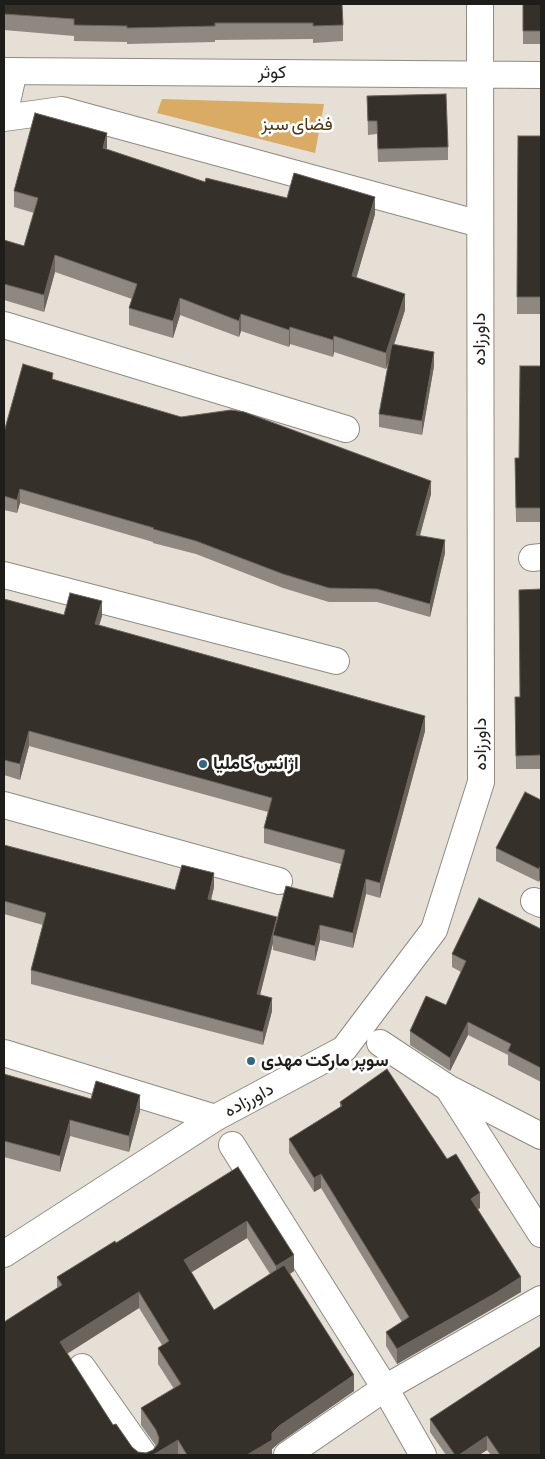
<!DOCTYPE html>
<html>
<head>
<meta charset="utf-8">
<style>
	body { margin:0 }
	#map { position:relative; width:545px; height:1459px; overflow:hidden; background:#e6dfd6; font-family:"Alegreya Sans",sans-serif }
	canvas { display:block }
	.frame { position:absolute; inset:0; border:5px solid #1f1d19; pointer-events:none }
</style>
</head>
<body>
<div id="map">
<canvas width="545" height="1459"></canvas>
<div class="frame"></div>
</div>
<script>
const g = document.querySelector('canvas').getContext('2d');
g.lineJoin = 'round';
function fillPath(path, color) {
  g.fillStyle = color;
  g.fill(path, 'evenodd');
}
function toPath(rows) {
  const path = new Path2D();
  for (const r of rows) {
    path.moveTo(r[0], r[1]);
    for (let i = 2; i < r.length; i += 2) path.lineTo(r[i], r[i + 1]);
  }
  return path;
}
function stroke(path, color, width, dash) {
  g.strokeStyle = color;
  g.lineWidth = width;
  g.lineCap = dash ? 'butt' : 'round';
  g.setLineDash(dash || []);
  g.stroke(path);
}
function write(font, color, halo, rows, align = 'center') {
  g.font = font + ' "Alegreya Sans",Vazirmatn,sans-serif';
  g.lineWidth = 5;
  g.setLineDash([]);
  g.textBaseline = 'middle';
  g.strokeStyle = halo;
  g.fillStyle = color;
  for (const [text, x, y, turn = 0] of rows) {
    g.save();
    g.translate(x, y);
    g.rotate((+turn || 0) * Math.PI / 180);
    g.textAlign = isNaN(turn) ? turn : align;
    if (halo) g.strokeText(text, 0, 0);
    g.fillText(text, 0, 0);
    g.restore();
  }
}
fillPath(toPath([
	[162,99,324,104,315,153,157,113]
]), '#d9ab64');
const minor = toPath([
	[4,71,541,75],
	[4,115,14,71],
	[4,118,62,110,480,224],
	[4,325,346,429],
	[532,558,541,557],
	[4,575,336,661],
	[4,805,279,881],
	[534,901,541,904],
	[380,1043,448,1088,541,1136],
	[4,1053,215,1118],
	[448,1088,541,1234],
	[232,1145,385,1388,423,1455],
	[4,1254,215,1118,344,1049,434,930,481,782,480,4],
	[82,1367,144,1455],
	[287,1455,385,1388,541,1299]
]);
stroke(minor, '#908a82', 28);
stroke(minor, '#fff', 26);
fillPath(toPath([
	[4,4,343,25,343,41,313,43,313,39,215,40,215,42,127,44,127,42,74,41,74,36,4,30],
	[523,4,541,4,541,44,523,44],
	[367,96,448,147,448,160,378,162,377,134,368,135],
	[518,136,541,136,541,314,517,314],
	[107,149,205,182,287,198,375,214,356,278,405,310,394,345,434,366,422,435,379,427,379,414,389,362,386,369,334,352,333,357,290,344,289,347,241,331,239,337,180,315,173,338,129,325,129,308,132,299,55,272,44,312,4,300,4,240,24,246,34,213,14,207,14,191],
	[541,366,541,522,516,522,515,458,519,458],
	[53,380,431,494,420,536,445,553,430,617,377,602,329,602,283,588,196,554,153,543,153,542,20,503,17,513,4,510,4,432],
	[541,589,541,769,516,769,515,710,520,697],
	[4,599,64,615,102,616,99,625,425,731,380,898,366,894,353,948,320,940,315,961,273,950,273,943,260,995,272,1011,263,1045,31,984,31,970,43,925,4,914,4,845,175,890,214,887,211,900,277,923,333,898,341,864,264,843,264,828,268,812,29,746,20,780,4,775],
	[541,800,539,882,496,861,496,848],
	[541,929,541,1082,508,1065,508,1055,468,1035,450,1071,410,1045,410,1031,446,1005,461,972,452,967,452,954],
	[4,1074,91,1099,140,1111,129,1152,70,1136,60,1172,4,1157],
	[340,1102,447,1159,480,1208,478,1209,521,1292,494,1308,397,1364,386,1346,386,1332,402,1322,321,1188,314,1192,289,1153,289,1139,340,1107],
	[238,1167,294,1271,290,1274,354,1391,279,1443,272,1449,272,1455,4,1455,57,1288,57,1277,116,1243],
	[247,1238,270,1274,214,1310,191,1272],
	[139,1308,162,1345,158,1348,158,1364,174,1389,141,1408,141,1425,156,1446,153,1450,146,1453,138,1452,132,1447,113,1425,67,1354],
	[541,1346,541,1455,491,1455,487,1450,479,1455,446,1455,430,1432,430,1419]
]), '#8e8880');
fillPath(toPath([
	[107,133,107,149,103,148],
	[375,197,375,214,352,293,352,276],
	[55,255,55,272,44,312,44,295],
	[405,294,405,310,386,369,386,353],
	[180,298,180,315,173,338,173,321],
	[241,314,241,331,239,337,239,321],
	[290,327,290,344,289,347,289,330],
	[334,336,334,352,333,357,333,340],
	[434,352,434,366,422,435,422,421],
	[431,481,431,494,416,549,416,535],
	[20,489,20,503,17,513,17,500],
	[445,540,445,553,430,617,430,604],
	[102,601,102,616,95,639,95,624],
	[425,716,425,731,380,898,380,883],
	[29,731,29,746,20,780,20,764],
	[541,865,541,878,539,882,539,869],
	[214,873,214,887,208,912,208,899],
	[366,879,366,894,353,948,353,933],
	[277,917,277,931,273,935,273,943,257,1007,257,994],
	[320,925,320,940,315,961,315,946],
	[272,998,272,1011,263,1045,263,1032],
	[468,1022,468,1035,450,1071,450,1058],
	[140,1095,140,1111,129,1152,129,1136],
	[70,1120,70,1136,60,1172,60,1156],
	[321,1174,321,1188,314,1192,314,1178],
	[480,1193,480,1208,471,1213,471,1199],
	[247,1221,247,1238,184,1277,184,1260],
	[294,1255,294,1271,276,1283,276,1266],
	[521,1277,521,1292,494,1308,397,1364,397,1349],
	[139,1292,139,1308,60,1358,60,1342],
	[354,1375,354,1391,279,1443,272,1449,272,1455,247,1455,279,1426],
	[487,1436,487,1450,479,1455,459,1455],
	[178,1440,178,1455,153,1455]
]), '#6a645d');
const building = toPath([
	[4,4,342,4,343,25,313,26,313,23,215,23,215,26,127,28,127,26,74,25,74,19,4,14,4,4],
	[523,4,541,4,541,31,523,31,523,4],
	[446,94,448,147,378,149,377,121,368,121,367,96,446,94],
	[35,113,107,133,103,148,205,182,206,178,287,198,294,173,375,197,352,276,405,294,386,353,334,336,333,340,290,327,289,330,241,314,239,321,180,298,173,321,129,308,137,284,55,255,44,295,4,284,4,240,24,246,38,198,14,191,35,113],
	[518,136,541,136,541,297,517,297,518,136],
	[392,344,434,352,422,421,379,414,392,344],
	[23,364,53,373,52,379,181,417,231,410,244,412,431,481,416,535,445,540,430,604,377,589,329,588,283,574,196,541,153,529,154,528,20,489,17,500,4,496,4,432,23,364],
	[520,366,541,366,541,508,516,508,515,458,519,458,520,366],
	[541,589,541,755,516,756,515,697,520,697,519,590,541,589],
	[70,593,102,601,95,624,425,716,380,883,366,879,353,933,320,925,315,946,273,935,286,886,333,898,345,850,264,828,272,798,29,731,20,764,4,760,4,599,64,615,70,593],
	[525,792,541,800,541,865,539,869,496,848,525,792],
	[4,845,175,890,182,865,214,873,208,899,277,917,257,994,272,998,263,1032,31,970,46,913,4,901,4,845],
	[479,898,541,929,541,1068,508,1051,511,1044,468,1022,450,1058,410,1031,426,996,446,1005,466,961,452,954,479,898],
	[387,1069,447,1159,456,1154,480,1193,471,1199,521,1277,494,1294,397,1349,386,1332,409,1317,321,1174,314,1178,289,1139,342,1106,340,1102,387,1069],
	[4,1074,91,1099,96,1081,140,1095,129,1136,70,1120,60,1156,4,1141,4,1074],
	[238,1167,294,1255,276,1266,247,1221,184,1260,214,1310,284,1265,354,1375,279,1426,272,1433,272,1440,247,1455,187,1455,178,1440,153,1455,4,1455,4,1322,62,1285,57,1277,115,1241,116,1243,238,1167],
	[139,1292,169,1341,158,1348,181,1384,141,1408,156,1430,159,1438,158,1444,153,1450,146,1453,138,1452,132,1447,116,1424,113,1425,60,1342,139,1292],
	[541,1346,541,1455,500,1455,487,1436,459,1455,455,1455,430,1419,541,1346]
]);
fillPath(building, '#353029');
stroke(building, '#6a645d', 1);
for (const [x, y, r, color] of [
	[203,764,5,"#336683"],
	[251,1061,5,"#336683"]
]) {
  const dot = new Path2D();
  dot.arc(x, y, r, 0, 2 * Math.PI);
  g.fillStyle = color;
  g.fill(dot);
  stroke(dot, '#fff', 2);
}
write('18px', '#1f1d19', '#fff', [
	["کوثر",272,73],
	["داورزاده",480,339,-90],
	["داورزاده",481,744,-90],
	["داورزاده",249,1100,-28]
]);
write('18px', '#4d3712', '#fff', [
	["فضای سبز",297,125]
]);
write('bold 18px', '#1f1d19', '#fff', [
	["اژانس کاملیا",213,764],
	["سوپر مارکت مهدی",261,1061]
], 'left');
</script>
</body>
</html>
